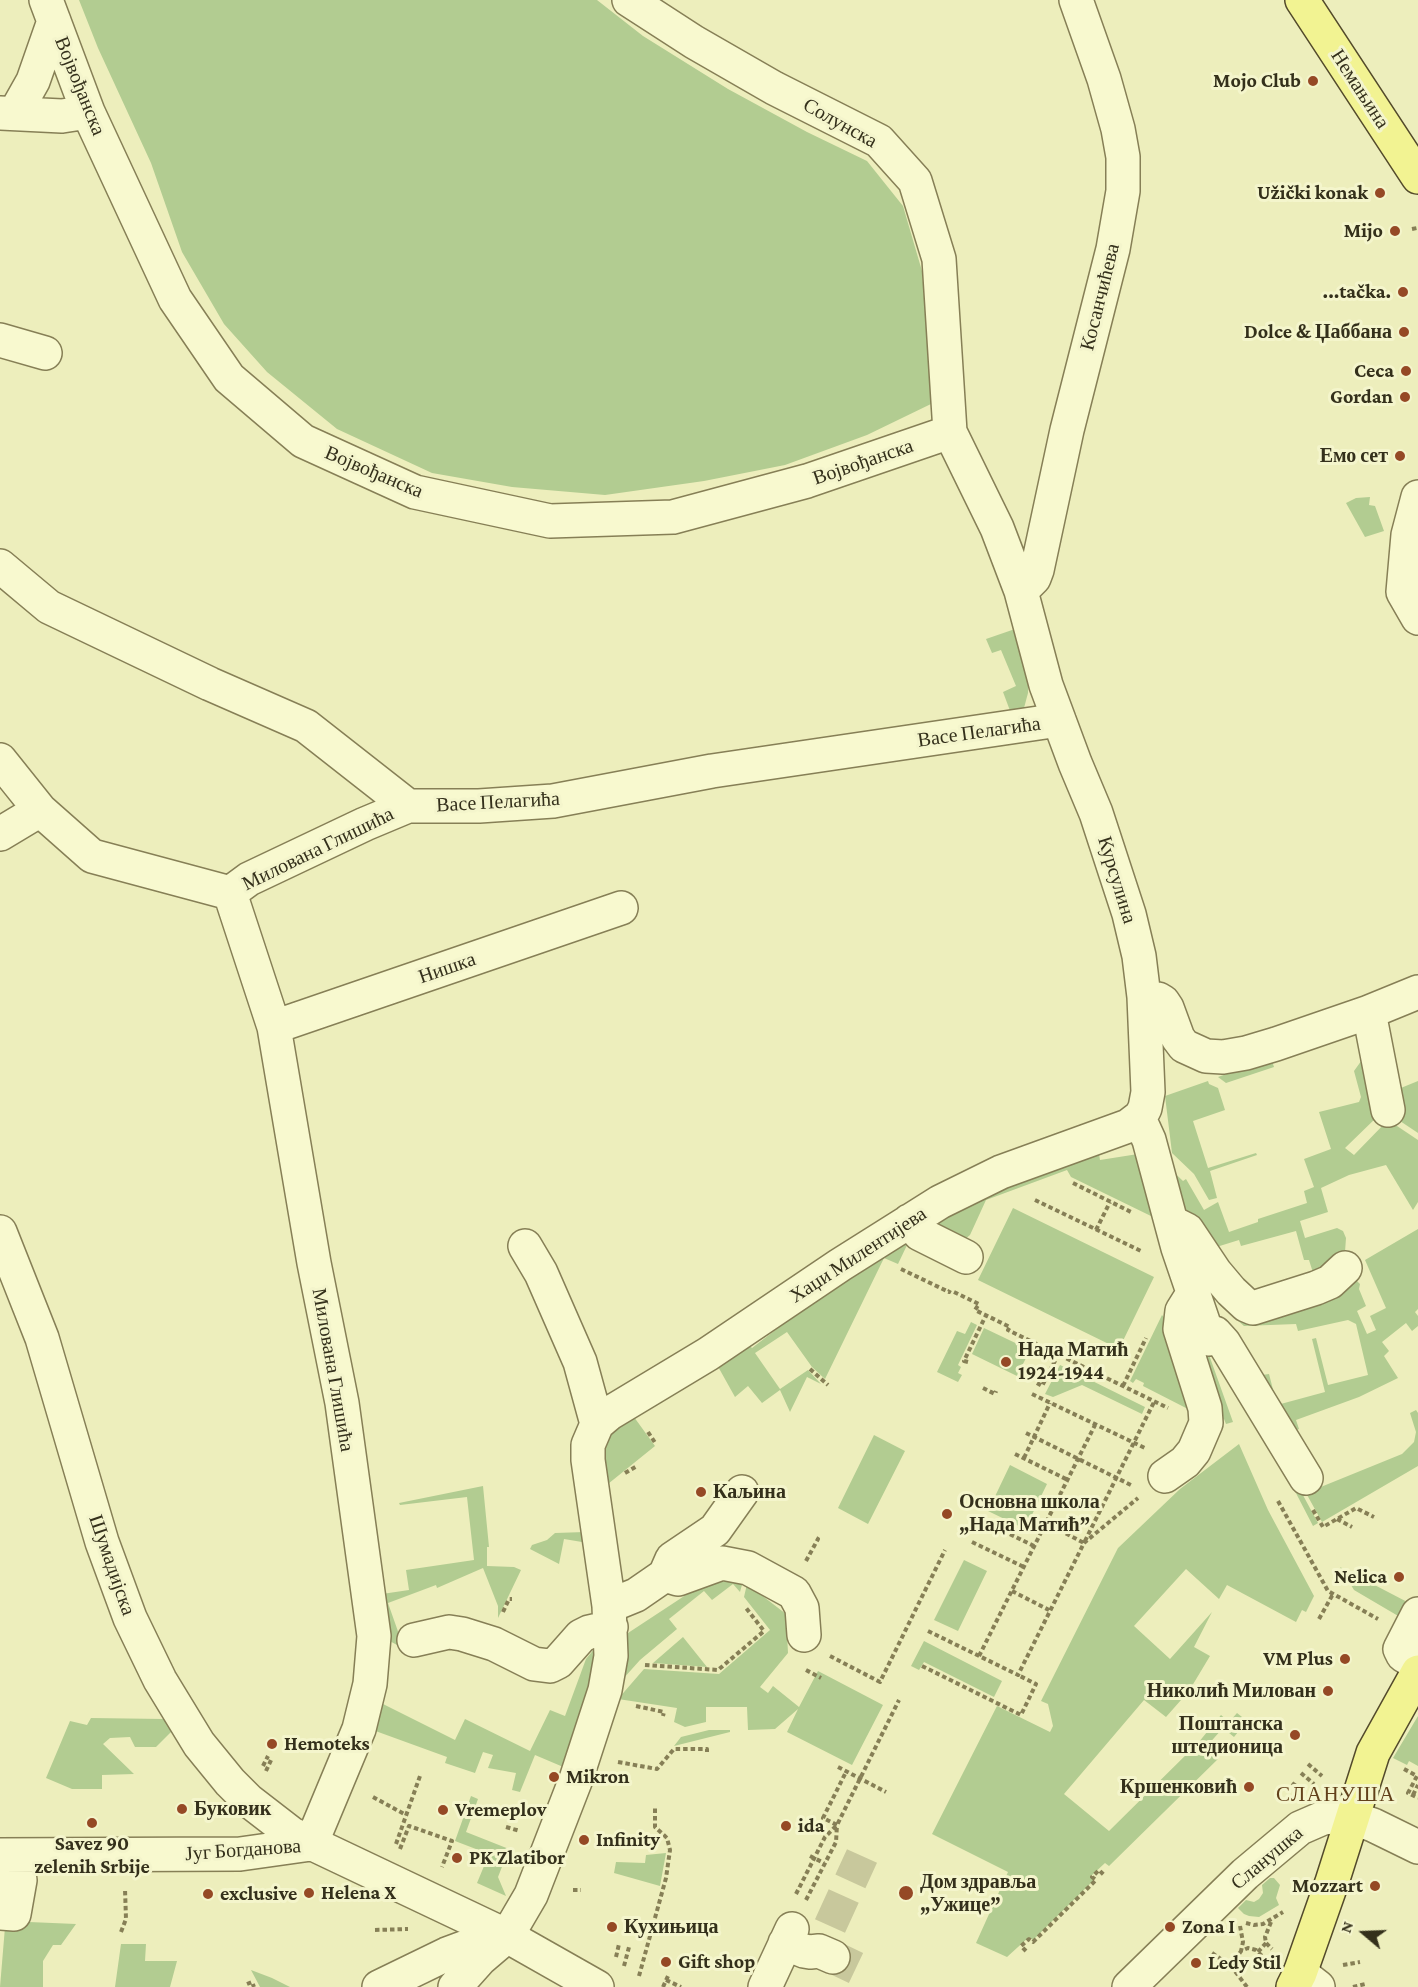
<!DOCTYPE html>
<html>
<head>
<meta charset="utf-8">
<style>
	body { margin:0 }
	#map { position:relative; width:1418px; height:1987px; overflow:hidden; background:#edeebc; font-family:"Crimson Pro",serif }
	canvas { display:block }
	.north { position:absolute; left:1334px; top:1903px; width:60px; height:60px; -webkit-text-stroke:4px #f4f5cc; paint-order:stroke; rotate:289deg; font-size:16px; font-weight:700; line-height:24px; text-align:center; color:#34301b }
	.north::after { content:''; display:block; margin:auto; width:21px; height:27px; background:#34301b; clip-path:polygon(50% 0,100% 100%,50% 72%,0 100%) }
</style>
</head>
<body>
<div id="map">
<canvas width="1418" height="1987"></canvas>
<div class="north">N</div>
</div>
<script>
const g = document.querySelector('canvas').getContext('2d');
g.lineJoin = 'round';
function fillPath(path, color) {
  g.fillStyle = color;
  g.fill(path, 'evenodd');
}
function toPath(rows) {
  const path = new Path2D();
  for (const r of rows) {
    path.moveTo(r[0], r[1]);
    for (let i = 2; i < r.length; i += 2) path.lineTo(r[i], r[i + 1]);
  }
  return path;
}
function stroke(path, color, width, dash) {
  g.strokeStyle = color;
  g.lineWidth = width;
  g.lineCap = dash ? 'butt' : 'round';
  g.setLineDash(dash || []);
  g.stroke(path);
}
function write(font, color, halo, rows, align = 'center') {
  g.font = font + ' "Crimson Pro",serif';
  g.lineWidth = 6;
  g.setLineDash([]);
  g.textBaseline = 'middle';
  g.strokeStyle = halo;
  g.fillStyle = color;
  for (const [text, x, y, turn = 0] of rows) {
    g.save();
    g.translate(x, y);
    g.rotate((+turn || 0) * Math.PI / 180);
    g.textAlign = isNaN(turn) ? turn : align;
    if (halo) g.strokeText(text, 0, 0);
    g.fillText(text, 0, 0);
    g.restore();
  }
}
fillPath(toPath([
	[79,0,597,0,643,36,728,89,807,132,867,161,903,206,922,271,933,403,867,435,785,465,704,481,605,495,512,487,432,473,337,429,267,372,224,324,182,252,151,163,98,48],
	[1370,497,1369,505,1375,506,1384,531,1365,537,1346,503,1356,498],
	[1015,629,1028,680,1028,693,1024,708,1012,716,1003,692,1016,686,1001,650,992,653,986,639],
	[1369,1050,1379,1115,1345,1148,1354,1155,1388,1120,1418,1140,1418,1202,1413,1210,1386,1165,1349,1175,1321,1188,1328,1212,1300,1221,1305,1238,1337,1228,1343,1231,1346,1238,1345,1252,1315,1279,1309,1260,1304,1260,1296,1231,1241,1246,1239,1240,1210,1249,1187,1213,1166,1165,1183,1181,1186,1179,1204,1210,1218,1202,1229,1232,1258,1222,1258,1219,1307,1203,1304,1191,1314,1187,1304,1159,1331,1149,1319,1112,1359,1102,1361,1097,1354,1071],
	[1271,1058,1274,1067,1226,1083,1218,1077],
	[1208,1081,1209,1084,1218,1088,1225,1110,1193,1121,1208,1168,1256,1153,1257,1155,1210,1171,1217,1198,1209,1200,1194,1174,1172,1153,1165,1096],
	[1418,1081,1418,1133,1394,1117,1391,1092],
	[1099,1154,1100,1160,1138,1154,1153,1217,1071,1177,1067,1170,986,1200,970,1235,964,1240,930,1228,941,1216,992,1191],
	[1013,1208,1154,1277,1119,1349,978,1280],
	[1418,1229,1418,1309,1415,1312,1418,1316,1418,1326,1412,1331,1406,1323,1382,1342,1389,1351,1384,1356,1398,1378,1359,1397,1296,1420,1299,1429,1287,1434,1255,1376,1269,1374,1277,1405,1325,1392,1312,1339,1316,1338,1328,1385,1368,1375,1356,1324,1348,1320,1298,1331,1296,1324,1244,1326,1221,1306,1199,1276,1229,1302,1355,1279,1360,1284,1359,1289,1366,1306,1357,1311,1367,1334,1376,1330,1370,1316,1386,1308,1365,1260],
	[900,1243,908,1243,898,1264,884,1258,825,1379,812,1367,787,1332,755,1353,780,1389,808,1370,821,1384,807,1377,790,1412,780,1390,762,1403,748,1386,735,1397,716,1363,747,1343,752,1348,834,1285],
	[1162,1315,1166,1320,1190,1401,1186,1408,1143,1386,1144,1383,1136,1379,1133,1383,1130,1381],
	[971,1322,977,1325,958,1365,961,1367,958,1373,962,1375,958,1382,937,1372,957,1331,965,1334],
	[984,1328,1030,1350,1017,1376,972,1354],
	[1193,1329,1203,1338,1233,1422,1226,1424,1224,1419,1219,1421],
	[1060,1365,1145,1407,1142,1414,1082,1385,1053,1397,1045,1394],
	[1416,1410,1418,1413,1418,1466,1322,1522,1306,1493,1402,1454,1414,1442,1416,1432,1410,1413],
	[634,1417,655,1446,603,1488,601,1454,610,1434],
	[874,1435,905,1451,868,1524,838,1508],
	[1239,1444,1268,1510,1314,1596,1306,1612,1302,1610,1296,1622,1227,1585,1219,1599,1186,1569,1134,1626,1170,1659,1212,1612,1194,1647,1210,1656,1189,1691,1166,1717,1144,1700,1064,1794,1109,1831,1198,1743,1221,1715,1229,1722,1237,1713,1247,1721,1234,1737,1223,1728,1206,1747,1219,1758,1109,1866,1105,1863,1091,1876,1094,1880,1033,1940,1029,1937,1007,1957,976,1943,1008,1872,932,1834,997,1706,1050,1732,1053,1726,1048,1704,1041,1701,1118,1548,1180,1489],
	[1278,1449,1318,1523,1313,1526,1283,1468],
	[1010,1465,1047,1484,1025,1529,988,1511],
	[483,1486,489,1547,487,1547,487,1566,514,1567,521,1570,498,1618,498,1606,483,1568,437,1588,436,1585,388,1603,401,1640,399,1646,384,1638,382,1594,409,1590,406,1570,474,1560,467,1497,400,1505,399,1503],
	[585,1532,588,1543,564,1539,559,1564,530,1549,532,1545,547,1540,555,1533],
	[964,1560,987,1571,958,1631,934,1620],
	[1340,1567,1413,1605,1405,1620,1354,1590],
	[740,1579,743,1581,740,1592,733,1584,712,1600,704,1591,669,1619,677,1629,640,1660,623,1679,625,1635,701,1585],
	[747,1584,786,1614,788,1653,760,1687,768,1693,773,1686,799,1707,818,1671,883,1705,852,1765,787,1732,798,1709,775,1729,748,1730,747,1707,706,1707,706,1722,685,1727,674,1722,677,1708,618,1699,644,1669,719,1674,770,1630,744,1597],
	[683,1637,707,1667,653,1663],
	[924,1641,1002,1681,994,1697,924,1662,919,1670,911,1666],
	[595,1648,598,1660,568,1769,535,1755,520,1792,512,1790,516,1773,488,1768,493,1755,483,1752,475,1773,445,1763,447,1757,370,1729,381,1703,455,1740,465,1719,530,1751,550,1710,565,1716,586,1659],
	[1418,1716,1418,1766,1409,1761,1407,1765,1393,1758],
	[91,1718,164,1719,173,1730,156,1747,135,1747,130,1737,110,1738,103,1744,134,1774,102,1775,102,1789,72,1789,46,1778,70,1721,87,1725],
	[709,1730,730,1730,730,1732,674,1746,681,1737],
	[471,1796,478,1799,466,1832,509,1849,498,1877,506,1896,477,1883,489,1854,455,1841],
	[666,1853,660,1886,614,1873,616,1862,645,1863,646,1855],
	[1270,1878,1274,1878,1280,1885,1276,1898,1279,1905,1259,1917,1249,1916,1244,1914,1238,1908,1246,1900,1254,1902,1259,1899,1263,1893,1262,1885],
	[6,1915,28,1917,29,1922,76,1924,61,1945,53,1945,43,1961,43,1987,0,1987],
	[121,1944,146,1944,145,1961,177,1961,170,1987,115,1987],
	[251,1970,272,1978,290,1987,260,1987]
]), '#b2cc91');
stroke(toPath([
	[830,1926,862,1856],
	[833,1957,856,1968]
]), '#c8c89c', 33, [33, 16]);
const minor = toPath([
	[46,0,88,112,175,299,229,378,303,441,415,492,550,521,673,517,807,481,950,432],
	[0,113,62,116,88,112],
	[15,113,33,81,54,21],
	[0,340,45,353],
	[1418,497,1408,535,1403,592,1418,618],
	[0,566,49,607,210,684,306,726,408,806,479,806,553,801,712,771,1059,720],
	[1021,591,1034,578,1037,570,1067,430,1113,249,1123,191,1123,157,1118,129,1104,79,1076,0],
	[0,760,40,810,92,856,230,893,249,879,365,824,408,806],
	[0,834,40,810],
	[230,893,274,1027,314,1263,342,1403,374,1636,370,1684,359,1729,311,1844],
	[1144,997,1158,999,1163,1002,1167,1008,1178,1038,1184,1046,1206,1056,1223,1057,1246,1053,1276,1044,1369,1012,1418,992],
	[1369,1012,1388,1110],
	[274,1027,621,908],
	[1137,1120,1144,1129,1149,1140,1178,1248,1209,1339],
	[909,1221,920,1234,966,1257],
	[1175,1224,1187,1230,1215,1272,1231,1291,1246,1305,1253,1308,1316,1288,1330,1282,1345,1268],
	[0,1232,42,1338,102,1542,130,1618,160,1680,199,1744,230,1782,248,1800,292,1834,507,1936,597,1987],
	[525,1246,541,1273,580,1362,597,1424],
	[1206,1331,1215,1333,1224,1343,1306,1478],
	[1165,1476,1185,1462,1194,1451,1206,1423,1205,1408,1180,1329,1182,1311,1192,1295],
	[665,1575,678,1579,722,1563,748,1568,794,1593,802,1608,804,1635],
	[665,1575,672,1559,715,1530,742,1492],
	[609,1606,636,1595,665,1575],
	[1418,1614,1400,1649,1403,1655,1418,1664],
	[414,1640,449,1632,462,1634,494,1644,534,1664,550,1666,558,1662,581,1636,589,1632,611,1627],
	[0,1855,240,1854,311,1844],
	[0,1880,20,1880,14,1914,0,1913],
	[785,1943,804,1951,810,1952,819,1951,833,1957],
	[1300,1973,1318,1987],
	[379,1987,447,1954,474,1944,499,1938],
	[455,1987,480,1959,507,1936,531,1895,576,1779,605,1690,611,1656,609,1606,588,1460,588,1445,597,1424,610,1413,708,1354,840,1265,940,1202,1001,1172,1128,1126,1141,1116,1145,1108,1148,1092,1144,997,1139,956,1129,914,1096,813,1075,763,1046,685,1021,591,997,528,950,432,939,259,915,181,879,141,774,88,694,42,629,0],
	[765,1987,792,1929],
	[1129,1987,1245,1874,1300,1828,1323,1818,1340,1816,1353,1818,1373,1825,1418,1847]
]);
const major = toPath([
	[1302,0,1418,177],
	[1293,1987,1300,1973,1332,1882,1373,1753,1418,1672]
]);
stroke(minor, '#867f56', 36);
stroke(major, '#534a2b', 36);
stroke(toPath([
	[1412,229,1417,228],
	[1073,1183,1131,1212],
	[1035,1200,1143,1252],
	[1096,1230,1110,1202],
	[901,1269,949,1292,950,1290],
	[954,1292,979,1304,975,1310,1010,1327,1008,1330,1168,1408],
	[1039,1355,1043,1347],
	[968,1362,964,1361,986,1315],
	[810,1369,828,1385],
	[1037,1383,1042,1386,1058,1355],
	[1123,1386,1146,1338],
	[983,1388,995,1394,996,1391],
	[1032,1394,1145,1448],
	[648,1432,656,1444],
	[1026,1433,1133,1486],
	[1015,1454,1068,1480],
	[1024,1458,1050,1403],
	[625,1473,637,1466],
	[1278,1501,1328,1591,1378,1619],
	[1313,1510,1323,1527,1356,1508,1374,1517],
	[1337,1519,1352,1527],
	[983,1521,1034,1546],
	[1046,1523,1084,1543,1154,1402],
	[972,1542,1024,1567],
	[806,1561,818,1539,814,1537],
	[1012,1591,1049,1610],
	[503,1612,509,1599,512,1599],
	[1319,1619,1333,1594],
	[928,1631,1018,1675,1084,1543,1138,1498],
	[830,1656,880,1682,945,1550],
	[979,1656,1095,1425],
	[645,1665,718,1670,764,1631,746,1608],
	[922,1666,1021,1715,1036,1684,1018,1675],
	[806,1670,821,1678],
	[636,1706,664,1712,663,1716],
	[618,1762,657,1769,674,1749,707,1749,707,1752],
	[1308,1764,1322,1776],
	[263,1766,268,1756],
	[838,1767,886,1792],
	[1404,1769,1417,1776,1408,1793,1418,1798],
	[266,1771,272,1758],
	[1301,1773,1314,1784],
	[1292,1783,1300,1789],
	[1413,1795,1418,1785],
	[373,1797,406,1815],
	[506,1827,520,1831],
	[396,1844,420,1776],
	[400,1849,409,1826,452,1841,442,1867],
	[810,1856,824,1863],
	[573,1890,581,1890],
	[796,1894,825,1837,837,1825,899,1700],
	[806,1900,836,1842,837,1825,823,1818,846,1772],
	[1271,1922,1265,1937,1266,1943,1272,1949],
	[1246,1923,1254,1925,1263,1924,1283,1912],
	[1240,1926,1243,1942,1241,1951],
	[375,1930,408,1929],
	[121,1932,126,1919,125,1889],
	[1026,1951,1021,1946,1029,1939,1033,1942,1096,1880,1092,1877,1099,1870,1104,1875],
	[1258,1952,1266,1943],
	[1212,1953,1231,1966,1247,1987],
	[616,1957,619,1944],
	[1343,1965,1360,1962],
	[624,1966,629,1947],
	[1231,1966,1241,1951,1248,1948,1256,1950,1266,1960],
	[639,1976,666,1878,670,1850,667,1838,655,1827,655,1807],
	[666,1980,681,1987],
	[247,1984,252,1982,254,1987],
	[663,1987,668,1976],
	[1353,1987,1365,1984]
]), '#867f56', 4, [4.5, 3]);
stroke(minor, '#f8f9cf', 33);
stroke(major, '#f2f392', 33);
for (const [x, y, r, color] of [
	[1313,81,6,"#954925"],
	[1380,193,6,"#954925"],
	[1395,231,6,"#954925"],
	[1403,292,6,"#954925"],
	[1404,332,6,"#954925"],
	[1406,371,6,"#954925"],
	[1405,397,6,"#954925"],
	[1400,456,6,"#954925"],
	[1006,1362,6,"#954925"],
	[701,1492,6,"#954925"],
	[947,1514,6,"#954925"],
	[1399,1577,6,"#954925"],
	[1345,1659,6,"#954925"],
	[1328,1691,6,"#954925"],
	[1295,1735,6,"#954925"],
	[272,1744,6,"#954925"],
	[554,1777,6,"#954925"],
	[1249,1787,6,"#954925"],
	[182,1809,6,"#954925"],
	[443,1810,6,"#954925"],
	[92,1823,6,"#954925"],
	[786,1826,6,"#954925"],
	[584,1840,6,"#954925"],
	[457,1858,6,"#954925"],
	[1375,1886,6,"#954925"],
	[309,1893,6,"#954925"],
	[906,1893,8,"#954925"],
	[208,1894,6,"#954925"],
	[612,1927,6,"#954925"],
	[1170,1927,6,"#954925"],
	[666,1962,6,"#954925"],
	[1196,1963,6,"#954925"]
]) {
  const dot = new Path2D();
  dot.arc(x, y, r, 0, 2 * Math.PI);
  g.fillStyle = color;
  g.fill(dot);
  stroke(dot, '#f4f5cc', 2);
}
write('bold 20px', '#34301b', '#f4f5cc', [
	["Mojo Club",1301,81,"right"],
	["Užički konak",1368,193,"right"],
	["Mijo",1383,231,"right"],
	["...tačka.",1391,292,"right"],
	["Dolce & Џаббана",1392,332,"right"],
	["Ceca",1394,371,"right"],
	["Gordan",1393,397,"right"],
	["Емо сет",1388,456,"right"],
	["Нада Матић",1018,1350],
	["1924-1944",1018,1373],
	["Каљина",713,1492],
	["Основна школа",959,1502],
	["„Нада Матић”",959,1525],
	["Nelica",1387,1577,"right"],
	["VM Plus",1333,1659,"right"],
	["Николић Милован",1316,1691,"right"],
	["Поштанска",1283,1724,"right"],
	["штедионица",1283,1747,"right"],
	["Hemoteks",284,1744],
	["Mikron",566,1777],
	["Кршенковић",1237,1787,"right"],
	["Буковик",194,1809],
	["Vremeplov",455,1810],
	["ida",798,1826],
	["Infinity",596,1840],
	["Savez 90",92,1844,"center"],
	["zelenih Srbije",92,1867,"center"],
	["PK Zlatibor",469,1858],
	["Дом здравља",920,1882],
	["„Ужице”",920,1905],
	["Mozzart",1363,1886,"right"],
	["Helena X",321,1893],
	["exclusive",220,1894],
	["Кухињица",624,1927],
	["Zona I",1182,1927],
	["Gift shop",678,1962],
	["Ledy Stil",1208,1963]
], 'left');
write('20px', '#34301b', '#f4f5cc', [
	["Војвођанска",80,86,68],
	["Немањина",1360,89,57],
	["Солунска",840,123,29],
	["Косанчићева",1100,297,-76],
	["Војвођанска",863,462,-19],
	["Војвођанска",374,472,23],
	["Васе Пелагића",979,732,-8],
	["Васе Пелагића",498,802,-3],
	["Милована Глишића",318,849,-26],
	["Курсулина",1117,880,73],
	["Нишка",447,968,-19],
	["Хаџи Милентијева",858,1255,-33],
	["Милована Глишића",333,1370,80],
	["Шумадијска",112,1565,71],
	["Југ Богданова",243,1850,-4],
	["Сланушка",1267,1858,-40]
]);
g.letterSpacing = '1.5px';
write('21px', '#62401a', '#f4f5cc', [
	["СЛАНУША",1336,1795]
]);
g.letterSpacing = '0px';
</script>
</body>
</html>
